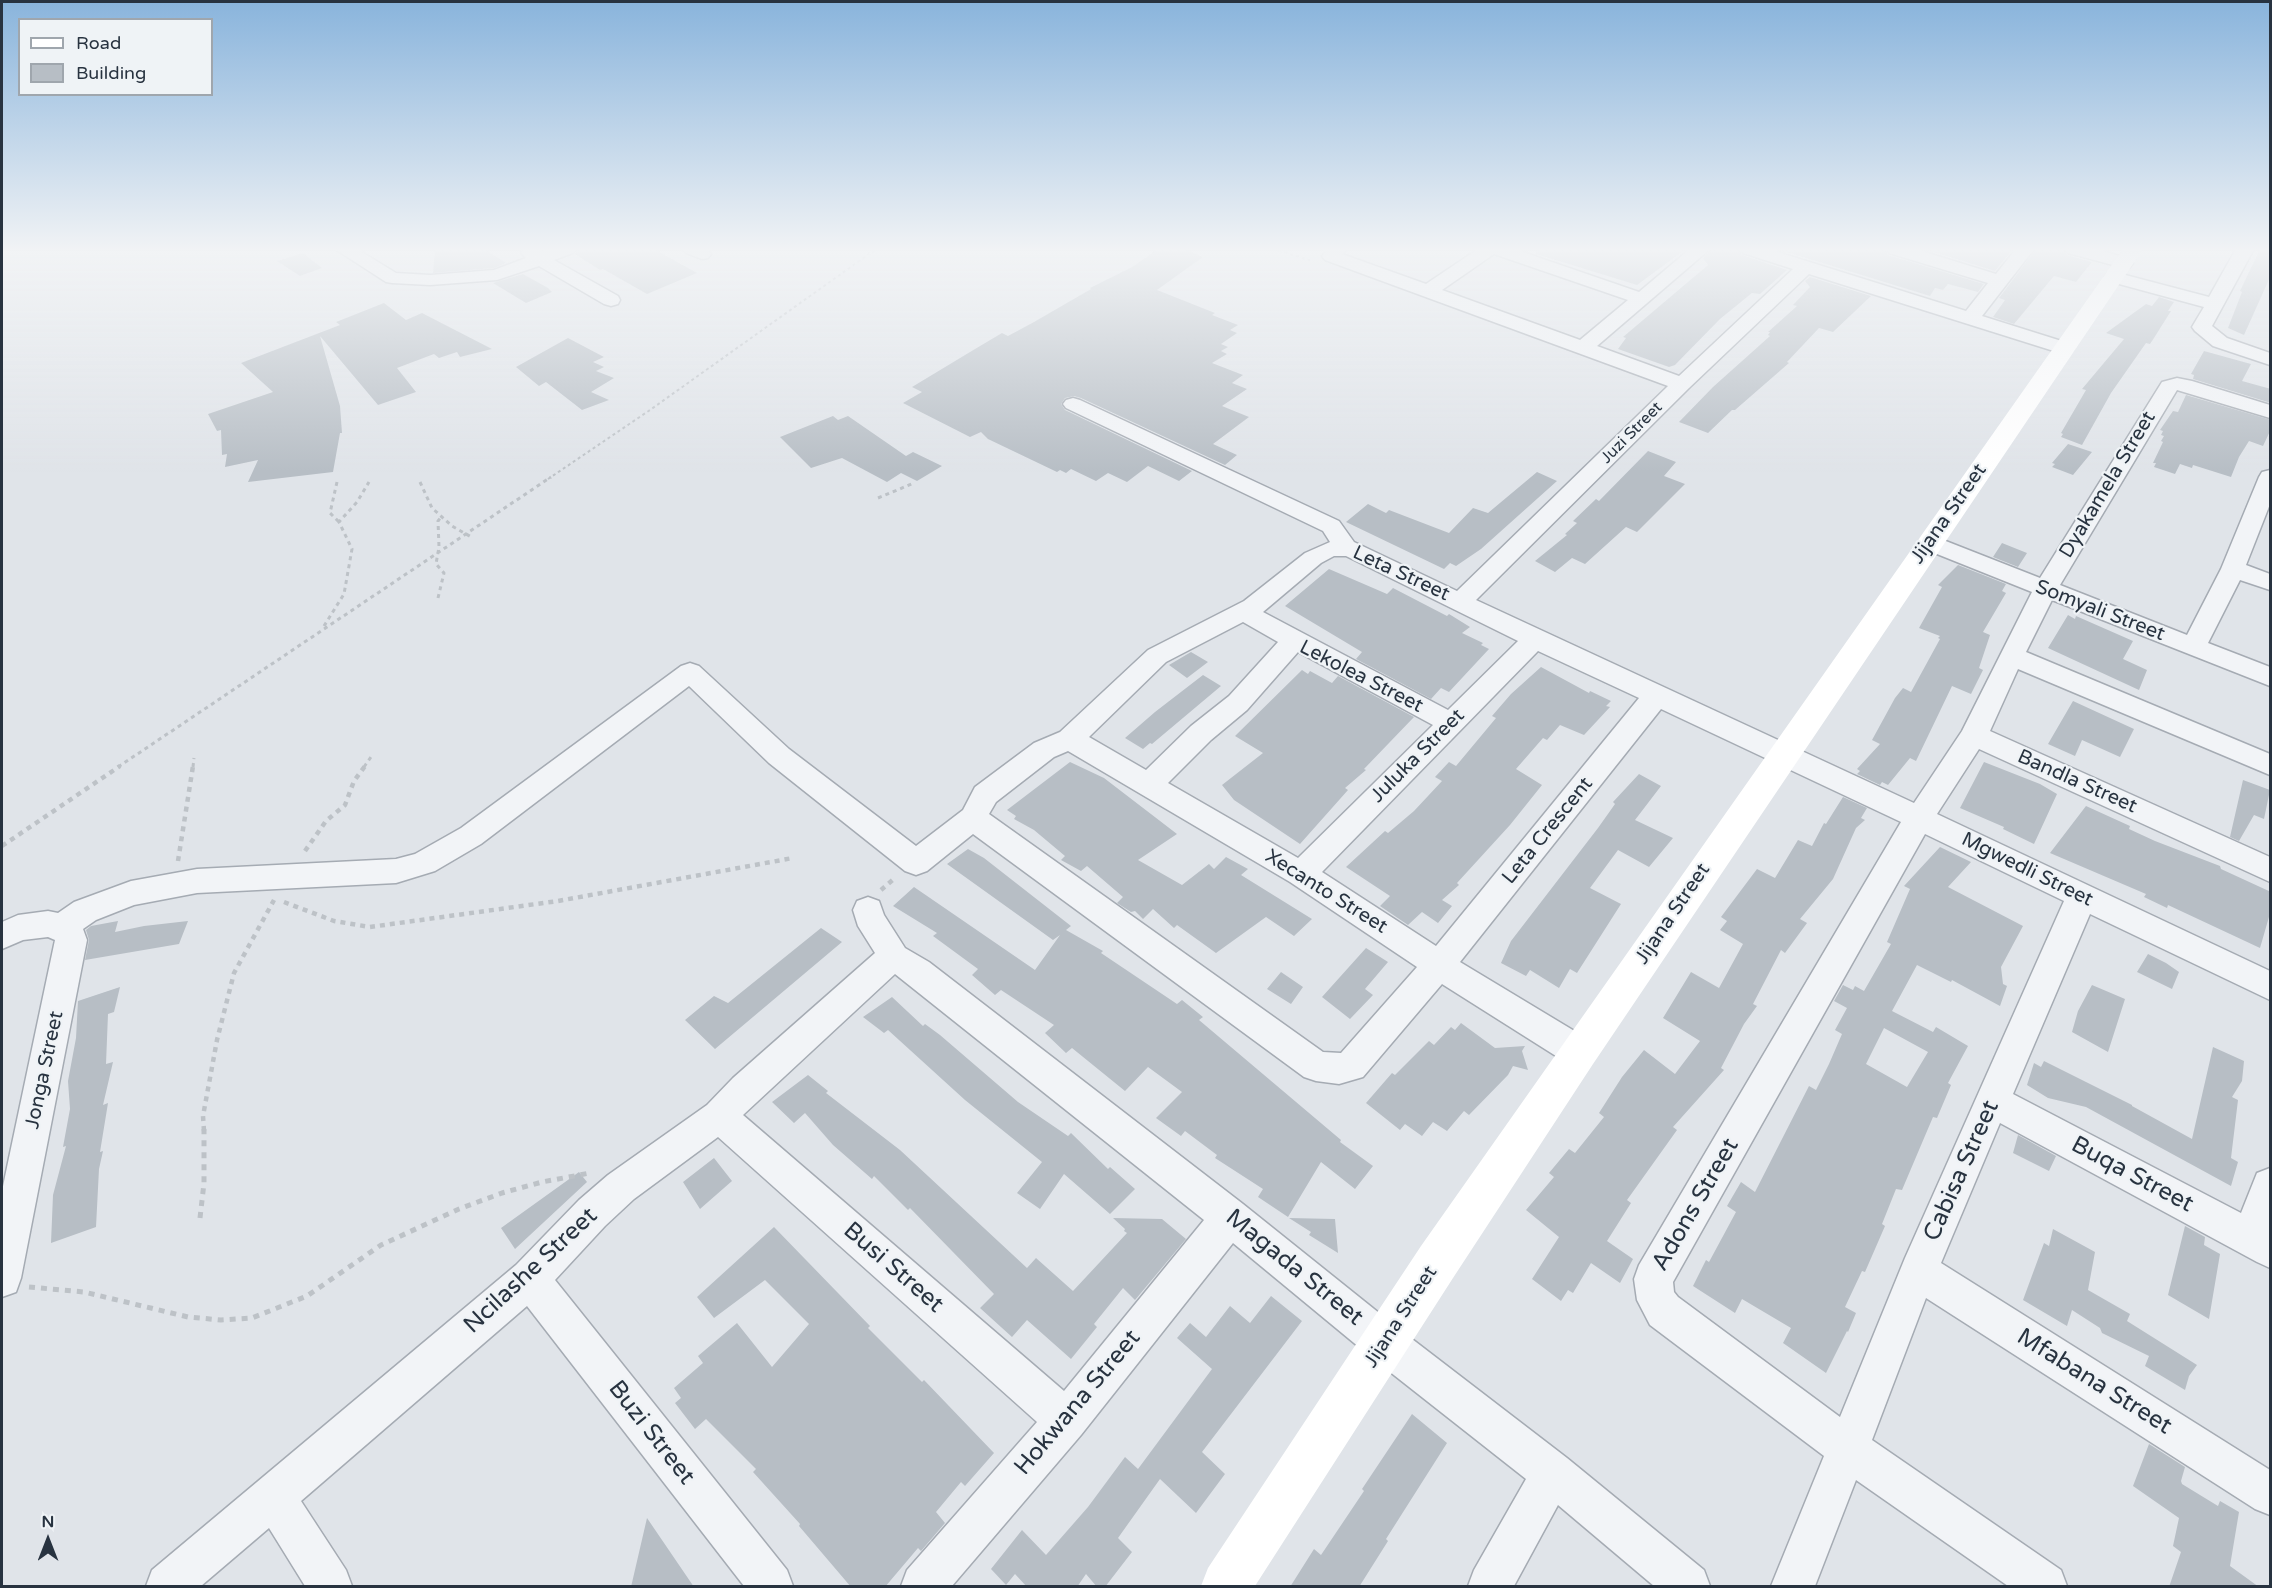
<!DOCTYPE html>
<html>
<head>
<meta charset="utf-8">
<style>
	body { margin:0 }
	#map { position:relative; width:2272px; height:1588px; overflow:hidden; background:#e0e4e9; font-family:"Varela Round",sans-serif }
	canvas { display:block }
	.frame { position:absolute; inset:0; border:3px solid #283340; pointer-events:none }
	.legend { position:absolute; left:18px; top:18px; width:195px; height:78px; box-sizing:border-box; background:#eff3f6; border:2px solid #9fa6ad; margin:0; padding:8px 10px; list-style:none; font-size:18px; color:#283340 }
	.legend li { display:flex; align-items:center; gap:12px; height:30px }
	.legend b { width:30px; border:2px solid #9fa6ad }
	.north { position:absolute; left:18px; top:1510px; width:60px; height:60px; -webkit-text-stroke:4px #eff3f6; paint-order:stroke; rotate:0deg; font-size:16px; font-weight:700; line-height:24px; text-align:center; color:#283340 }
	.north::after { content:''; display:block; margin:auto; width:21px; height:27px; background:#283340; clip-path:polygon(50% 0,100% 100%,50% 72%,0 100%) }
</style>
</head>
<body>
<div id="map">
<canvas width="2272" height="1588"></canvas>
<div class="frame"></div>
<ul class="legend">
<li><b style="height:8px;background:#fff"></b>Road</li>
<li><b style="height:16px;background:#b7bec5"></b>Building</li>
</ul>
<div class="north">N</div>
</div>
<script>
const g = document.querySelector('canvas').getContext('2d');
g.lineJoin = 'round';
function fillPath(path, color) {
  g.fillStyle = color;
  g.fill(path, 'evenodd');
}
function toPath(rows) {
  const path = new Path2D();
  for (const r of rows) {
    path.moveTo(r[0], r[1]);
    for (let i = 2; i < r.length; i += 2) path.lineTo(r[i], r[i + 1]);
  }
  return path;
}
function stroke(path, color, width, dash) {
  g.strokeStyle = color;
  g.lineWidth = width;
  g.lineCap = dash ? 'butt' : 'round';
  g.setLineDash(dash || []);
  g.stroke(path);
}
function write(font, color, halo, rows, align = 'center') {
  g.font = font + ' "Varela Round",sans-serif';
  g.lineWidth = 4.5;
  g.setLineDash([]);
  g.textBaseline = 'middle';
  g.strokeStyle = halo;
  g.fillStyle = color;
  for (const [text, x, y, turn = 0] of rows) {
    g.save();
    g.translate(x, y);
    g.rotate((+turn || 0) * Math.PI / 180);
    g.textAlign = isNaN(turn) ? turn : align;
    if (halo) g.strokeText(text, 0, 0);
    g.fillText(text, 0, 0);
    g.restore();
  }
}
fillPath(toPath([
	[435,249,484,249,506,263,494,268,433,273],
	[578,249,654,249,697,273,647,294,603,269,600,270,575,254],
	[1158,249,1183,249,1203,257,1157,290,1215,313,1212,315,1238,325,1230,330,1237,333,1221,344,1228,347,1221,351,1227,354,1212,363,1243,375,1232,383,1247,389,1222,406,1249,417,1213,444,1237,455,1225,465,1081,398,1074,396,1065,398,1061,404,1065,410,1192,471,1179,481,1148,466,1127,482,1108,473,1096,481,1071,469,1066,473,1060,470,1057,472,988,439,981,432,970,437,903,403,922,392,912,387,975,349,1002,333,1008,336,1034,322,1091,289,1090,288,1132,267],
	[1537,249,1686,249,1637,285,1536,254],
	[1712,249,1738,249,1742,255,1787,270,1760,294,1752,293,1720,319,1675,365,1669,367,1618,349,1626,338,1623,337,1708,265,1703,258],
	[1777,249,1884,249,1888,255,1984,284,1978,292,1948,284,1943,290,1935,288,1930,296],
	[1924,249,2013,249,1995,271],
	[2036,249,2063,249,2067,255,2092,262,2076,282,2054,276,2014,324,1993,317,2005,300,1999,298],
	[2260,249,2271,249,2271,275,2244,335,2228,328,2242,292,2240,291],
	[303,253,322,268,300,276,277,261],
	[523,274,548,288,552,292,526,303,493,283],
	[1810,277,1871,296,1833,332,1819,328,1787,362,1789,363,1735,410,1732,410,1708,433,1679,422,1713,387,1770,336,1768,335,1770,332,1768,332,1797,306,1793,305,1810,287,1805,281],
	[2159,297,2174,302,2168,311,2171,311,2154,338,2150,344,2146,343,2111,393,2082,445,2061,437,2063,434,2061,433,2086,390,2082,389,2124,339,2106,333,2146,304,2152,306],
	[384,303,406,320,422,313,492,349,460,357,457,352,439,358,434,354,397,368,416,392,378,405,320,336,340,406,342,433,340,433,333,472,248,482,258,460,225,467,227,454,222,455,221,430,217,431,208,414,273,392,241,363,340,325,336,322],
	[568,338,604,357,593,362,604,367,596,371,614,378,591,392,609,400,582,410,546,382,539,386,516,367],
	[2204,351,2251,364,2242,381,2271,389,2271,403,2193,379,2194,375,2191,374],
	[2186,395,2271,420,2271,429,2263,446,2249,441,2239,457,2231,477,2193,465,2192,468,2180,464,2175,474,2154,467,2156,463,2153,463,2163,442,2161,441,2164,436,2161,435,2163,431,2160,430,2173,411,2178,412],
	[833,416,838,420,848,416,906,456,913,452,942,466,917,481,901,473,887,482,842,458,811,468,780,437],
	[2068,444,2092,452,2073,475,2052,467,2055,464,2052,463],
	[1648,451,1676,462,1664,476,1685,484,1637,532,1626,527,1585,564,1572,558,1555,572,1535,561,1567,535,1565,534,1577,523,1573,521,1596,499,1599,501],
	[1537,472,1557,481,1481,549,1456,566,1450,563,1444,569,1346,522,1368,504,1386,513,1389,510,1449,533,1473,508,1488,513],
	[2002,543,2027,553,2018,567,1993,557],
	[1958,565,2006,584,2002,591,2006,593,1983,632,1990,635,1979,668,1983,670,1971,694,1952,686,1916,761,1910,758,1888,785,1882,782,1880,785,1857,774,1860,771,1857,769,1880,744,1872,740,1895,698,1903,688,1911,692,1940,639,1938,638,1940,636,1919,628,1942,587,1938,585],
	[1329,569,1387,594,1393,588,1447,616,1449,614,1470,627,1462,633,1483,643,1481,645,1489,649,1449,692,1441,688,1431,699,1356,659,1362,652,1285,606],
	[2068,615,2075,619,2076,616,2133,641,2123,659,2147,670,2139,690,2048,648],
	[1191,652,1208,662,1187,678,1169,665],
	[1541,667,1589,693,1590,691,1611,701,1606,706,1610,707,1584,735,1560,725,1547,740,1543,738,1516,769,1542,785,1510,825,1457,883,1459,885,1442,900,1452,906,1438,923,1422,912,1408,925,1380,906,1390,896,1346,867,1385,831,1388,833,1414,811,1442,781,1435,777,1449,762,1456,766,1496,718,1492,716,1511,694],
	[1302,670,1308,674,1310,671,1332,683,1338,676,1414,717,1364,769,1366,770,1345,788,1348,790,1300,844,1234,800,1222,785,1263,753,1235,736],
	[1203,675,1221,686,1152,744,1150,743,1143,749,1125,738,1155,712],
	[2073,701,2134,729,2120,757,2082,740,2075,756,2048,744],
	[1070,762,1104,778,1177,834,1138,860,1182,885,1209,864,1214,869,1226,857,1248,869,1241,875,1312,919,1294,936,1266,917,1216,953,1177,925,1174,928,1153,909,1143,919,1135,911,1131,912,1117,903,1123,897,1087,866,1081,871,1061,860,1065,856,1034,830,1014,819,1016,816,1007,810],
	[1984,762,2040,784,2057,794,2034,844,2003,829,2004,827,1960,808],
	[1639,774,1661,786,1635,820,1673,838,1649,867,1618,850,1590,888,1621,904,1577,973,1570,969,1559,988,1530,970,1526,976,1501,963,1511,941,1598,828,1615,804,1613,802],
	[2243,780,2270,790,2264,819,2254,815,2239,841,2230,837],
	[1843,797,1867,808,1861,818,1865,820,1856,828,1833,879,1800,919,1807,923,1785,953,1781,950,1753,1004,1757,1006,1744,1024,1721,1068,1724,1070,1673,1127,1677,1130,1627,1200,1631,1203,1607,1241,1633,1259,1620,1283,1591,1263,1573,1293,1568,1290,1561,1301,1532,1279,1559,1237,1526,1210,1554,1177,1549,1173,1569,1149,1575,1153,1604,1117,1599,1113,1622,1077,1644,1050,1675,1074,1700,1041,1663,1018,1691,972,1719,988,1743,944,1720,930,1727,921,1721,917,1757,869,1775,878,1798,840,1812,846,1824,823,1826,824],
	[2086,806,2130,826,2129,829,2155,841,2220,866,2221,869,2271,892,2271,910,2260,948,2168,905,2167,908,2144,897,2146,894,2050,853],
	[1940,847,1971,862,1948,887,2023,926,2001,967,2003,984,2007,986,2000,1006,1952,980,1951,982,1917,965,1892,1011,1933,1032,1936,1027,1968,1046,1948,1083,1951,1085,1937,1118,1933,1117,1902,1190,1896,1189,1882,1224,1885,1226,1865,1272,1862,1271,1845,1307,1856,1313,1848,1332,1847,1331,1826,1373,1783,1343,1791,1328,1742,1299,1735,1313,1693,1286,1706,1260,1709,1262,1736,1212,1727,1206,1741,1182,1755,1192,1809,1086,1816,1090,1829,1064,1842,1034,1835,1030,1847,1008,1834,1001,1843,985,1853,990,1855,986,1864,991,1891,944,1887,942,1910,889,1904,886],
	[1884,1028,1928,1052,1907,1087,1866,1064],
	[968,849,984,858,1071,926,1066,930,1103,951,1101,953,1177,1004,1182,1000,1203,1017,1199,1020,1341,1140,1340,1142,1373,1166,1355,1189,1321,1162,1288,1217,1258,1197,1263,1189,1215,1158,1217,1155,1185,1131,1181,1136,1156,1118,1182,1092,1148,1067,1125,1091,1072,1048,1066,1053,1045,1033,1054,1025,1001,990,995,995,972,975,978,969,933,936,937,933,893,906,914,887,1035,970,1060,935,1053,940,947,864],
	[118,921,115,932,144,926,188,921,179,944,85,960,89,940,86,930,91,926],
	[821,928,842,942,715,1049,685,1020,714,996,728,1003],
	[1366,948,1388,962,1365,989,1373,995,1350,1019,1322,997],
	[2148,954,2166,963,2179,972,2172,989,2137,972],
	[1281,972,1303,987,1291,1004,1267,989],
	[2092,985,2125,999,2108,1052,2072,1032,2078,1011],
	[120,987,114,1012,108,1014,106,1064,113,1062,103,1105,108,1103,100,1152,103,1151,99,1169,96,1227,51,1243,53,1195,66,1146,63,1147,70,1109,68,1081,76,1038,78,1001],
	[892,997,923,1026,925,1024,940,1035,1018,1102,1068,1136,1071,1133,1108,1169,1110,1167,1135,1189,1110,1214,1064,1174,1040,1209,1017,1193,1042,1162,965,1100,888,1030,884,1033,863,1017],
	[1461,1023,1495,1048,1525,1046,1522,1051,1528,1070,1513,1066,1508,1075,1469,1115,1464,1111,1447,1131,1433,1122,1422,1136,1405,1124,1400,1130,1366,1103,1392,1073,1395,1075,1429,1041,1434,1045,1451,1027,1455,1030],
	[2213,1047,2244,1061,2242,1081,2232,1097,2238,1100,2231,1158,2238,1162,2231,1186,2086,1107,2048,1098,2027,1085,2034,1063,2041,1067,2044,1061,2132,1105,2132,1106,2192,1139],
	[808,1075,828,1091,826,1093,900,1150,1027,1268,1036,1258,1073,1291,1127,1233,1124,1231,1125,1229,1113,1218,1162,1219,1186,1239,1135,1300,1123,1288,1094,1324,1097,1327,1071,1359,1027,1320,1012,1337,980,1308,994,1294,910,1208,908,1210,874,1176,872,1179,833,1145,805,1113,794,1123,772,1102],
	[2018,1135,2056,1156,2049,1171,2013,1153],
	[714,1158,732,1181,700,1209,683,1182],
	[579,1172,587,1182,515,1249,501,1228],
	[1289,1218,1335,1219,1338,1253,1309,1235,1311,1232],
	[2185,1226,2205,1237,2204,1245,2220,1254,2209,1319,2168,1295],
	[774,1227,870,1326,868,1328,922,1382,924,1380,994,1453,965,1486,961,1482,936,1512,945,1523,921,1551,918,1548,885,1587,851,1587,799,1526,800,1524,753,1472,756,1469,706,1419,695,1429,675,1403,681,1398,674,1388,703,1363,698,1356,737,1323,772,1367,809,1324,765,1280,714,1318,697,1297],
	[2053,1229,2095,1252,2088,1290,2130,1314,2127,1321,2197,1365,2189,1376,2185,1390,2145,1366,2149,1356,2102,1333,2100,1328,2072,1310,2067,1326,2023,1300,2044,1243,2049,1246],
	[1271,1296,1302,1321,1202,1452,1225,1474,1196,1513,1160,1479,1118,1538,1132,1552,1105,1587,1097,1587,1086,1574,1077,1587,1027,1587,1015,1574,1006,1585,991,1569,1022,1530,1046,1555,1088,1507,1125,1457,1138,1469,1212,1369,1177,1338,1190,1323,1206,1337,1230,1306,1250,1323],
	[1412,1414,1447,1443,1386,1539,1388,1541,1359,1587,1290,1587,1314,1549,1321,1555,1364,1491,1362,1489],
	[2149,1444,2185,1467,2181,1481,2182,1484,2218,1506,2220,1501,2239,1512,2230,1566,2259,1587,2169,1587,2181,1552,2173,1546,2179,1518,2133,1486],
	[647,1518,694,1587,631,1587]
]), '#b7bec5');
const street = toPath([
	[335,249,357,249,396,273,430,275,494,270,526,258,521,253,524,249,536,249,542,252,550,249,576,249,573,253,554,260,618,296,620,300,618,304,611,306,604,304,539,266,497,280,430,285,392,283,386,282,335,249],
	[683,249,706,249,711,254,708,258,702,259,686,253,683,249],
	[1327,249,1346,249,1342,254,1426,284,1478,249,1514,249,1639,292,1690,249,1710,249,1597,346,1679,376,1793,269,1743,253,1740,249,1768,249,1966,311,1988,283,1889,253,1886,249,1915,249,1996,274,2016,249,2034,249,1982,316,2071,344,2074,348,2071,352,2057,352,1809,274,1689,388,1476,600,1914,803,1962,731,2032,592,1922,548,1918,543,1922,538,1930,536,1938,538,2040,578,2162,382,2177,378,2192,381,2270,405,2270,418,2177,390,2060,585,2187,635,2221,569,2259,477,2262,472,2270,470,2270,504,2246,565,2270,574,2270,590,2240,580,2208,643,2270,667,2270,686,2052,600,2026,652,2270,754,2270,775,2018,669,1990,731,2270,857,2270,882,1979,749,1937,814,2270,971,2270,1000,2090,914,2013,1094,2241,1213,2257,1173,2270,1168,2270,1268,2257,1262,2000,1123,1941,1263,2270,1470,2270,1515,2255,1509,1926,1298,1872,1440,2061,1570,2067,1586,2008,1586,1856,1480,1815,1586,1771,1586,1824,1456,1650,1325,1637,1300,1634,1279,1639,1265,1901,822,1661,709,1460,962,1591,1041,1596,1052,1591,1063,1579,1067,1567,1063,1442,984,1363,1077,1339,1084,1316,1081,1304,1077,973,834,927,871,916,875,905,871,769,763,689,686,481,844,435,871,396,883,197,893,134,905,96,920,83,929,87,940,21,1278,16,1292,2,1297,2,1191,55,940,48,937,23,940,2,949,2,922,18,915,48,911,58,913,74,902,131,881,197,869,396,859,415,854,461,828,681,666,690,663,699,666,789,749,916,846,963,810,975,787,1034,743,1060,732,1148,650,1244,601,1305,553,1330,542,1323,531,1066,408,1063,404,1066,400,1073,398,1080,400,1339,521,1354,542,1457,591,1668,386,1325,260,1322,256,1327,249],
	[1494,254,1628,300,1580,340,1442,290,1494,254],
	[1334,556,1346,556,1518,641,1448,710,1263,612,1321,563,1334,556],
	[1243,622,1278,642,1229,696,1191,726,1146,770,1089,737,1166,662,1243,622],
	[1538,651,1639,698,1436,946,1322,872,1538,651],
	[1298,652,1433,725,1298,858,1168,783,1211,740,1247,710,1298,652],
	[1068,751,1290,882,1417,967,1341,1053,1323,1052,989,814,996,802,1054,757,1068,751],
	[1925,834,2064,901,1905,1258,1840,1417,1678,1297,1674,1292,1673,1282,1925,834],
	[2065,249,2095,249,2130,259,2133,263,2130,267,2124,268,2068,253,2065,249],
	[2236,249,2254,249,2212,326,2227,338,2270,353,2270,365,2213,346,2195,331,2192,327,2204,307,2108,281,2105,277,2108,273,2114,272,2209,297,2236,249],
	[868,897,879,901,884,915,905,948,929,962,1243,1204,1399,1329,1567,1458,1704,1570,1710,1586,1654,1586,1558,1505,1514,1586,1468,1586,1474,1570,1526,1479,1371,1357,1233,1243,1081,1435,952,1586,901,1586,907,1570,1037,1422,718,1137,634,1199,605,1226,555,1280,787,1570,793,1586,744,1586,527,1306,301,1501,346,1570,352,1586,305,1586,269,1528,201,1586,146,1586,152,1570,516,1265,579,1200,608,1175,707,1105,733,1078,875,953,858,926,853,910,857,901,868,897],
	[895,974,1204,1220,1064,1391,743,1115,895,974]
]);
stroke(street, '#a5abb3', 3);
stroke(toPath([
	[1273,249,1313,261],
	[548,479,650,410,876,249]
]), '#bdc2c7', 2, [3, 3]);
stroke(toPath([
	[337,482,330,513,339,522],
	[420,482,432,508,452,526,473,538],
	[878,498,914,483],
	[438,598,444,573,436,564,439,547,438,521,442,516],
	[324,626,344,594,352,549,339,522,357,502,369,482],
	[118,767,551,477],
	[193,767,194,758],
	[364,767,371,757]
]), '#bdc2c7', 3, [4, 4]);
stroke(toPath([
	[2,846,120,766],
	[305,851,326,821,345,805,354,781,365,766],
	[178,861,193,766],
	[881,890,896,877],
	[284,902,334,921,370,927,558,901,793,858],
	[204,1131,203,1116,217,1040,234,973,274,900]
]), '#bdc2c7', 4.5, [5, 5]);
stroke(toPath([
	[200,1218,204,1183,204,1129],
	[29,1287,84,1292,188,1317,221,1320,252,1318,307,1296,381,1245,459,1209,502,1193,542,1182,590,1173]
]), '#bdc2c7', 5, [6, 6]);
fillPath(street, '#f2f4f7');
fillPath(toPath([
	[2123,249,2143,249,1593,1064,1453,1278,1255,1586,1201,1586,1208,1568,1421,1246,2123,249]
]), '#fff');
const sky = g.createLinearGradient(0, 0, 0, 472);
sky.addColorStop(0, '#89b4dc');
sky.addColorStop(0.53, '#f1f3f5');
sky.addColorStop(1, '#f1f3f500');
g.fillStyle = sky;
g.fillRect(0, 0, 2272, 472);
write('16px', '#283340', '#eff3f6', [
	["Juzi Street",1632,433,-45]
]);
write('20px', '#283340', '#eff3f6', [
	["Dyakamela Street",2108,485,-59],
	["Jijana Street",1949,514,-55],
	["Leta Street",1401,574,25],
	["Somyali Street",2100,611,21],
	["Lekolea Street",1361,677,27],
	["Juluka Street",1418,756,-45],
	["Bandla Street",2077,782,24],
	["Leta Crescent",1548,831,-51],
	["Mgwedli Street",2027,870,26],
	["Xecanto Street",1326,892,32],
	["Jijana Street",1673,914,-56],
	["Jonga Street",45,1070,-78],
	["Jijana Street",1401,1317,-57]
]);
write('24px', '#283340', '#eff3f6', [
	["Cabisa Street",1962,1171,-66],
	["Buqa Street",2132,1175,28],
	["Adons Street",1696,1205,-60],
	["Busi Street",893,1268,41],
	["Magada Street",1294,1268,39],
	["Ncilashe Street",531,1271,-43],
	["Mfabana Street",2094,1382,32],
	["Hokwana Street",1078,1403,-50],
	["Buzi Street",651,1433,52]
]);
</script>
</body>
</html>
